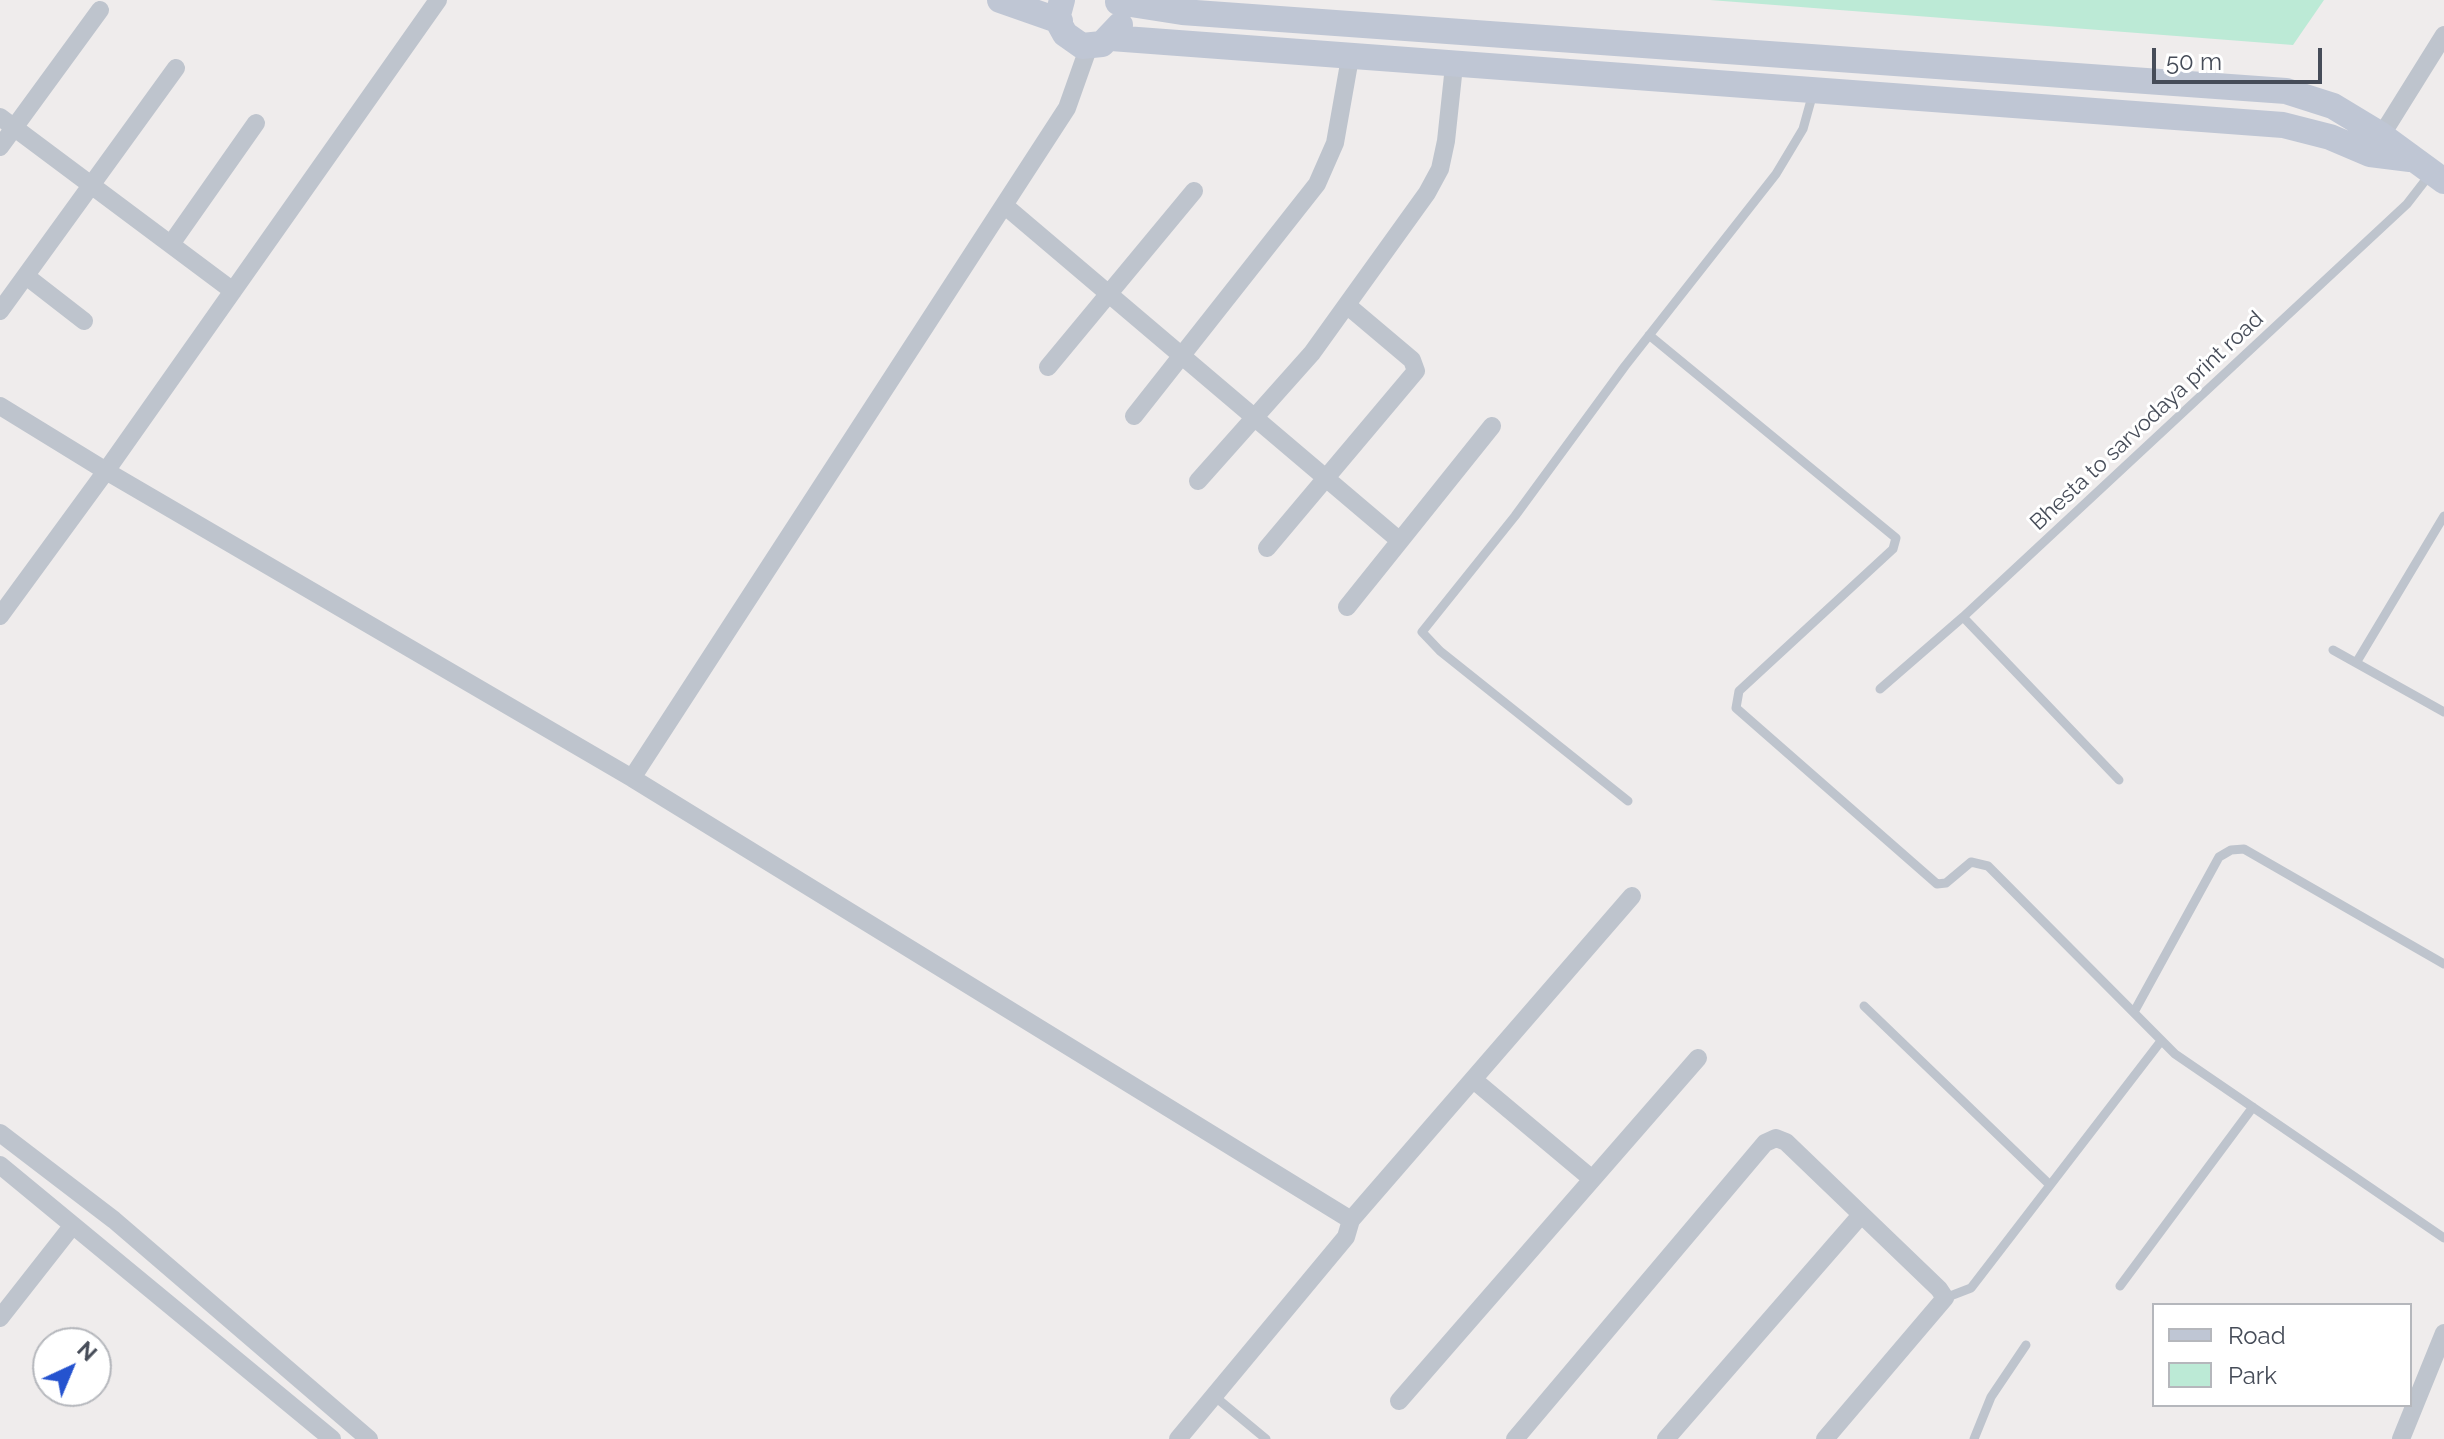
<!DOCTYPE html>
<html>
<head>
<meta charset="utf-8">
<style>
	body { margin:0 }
	#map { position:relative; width:2444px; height:1439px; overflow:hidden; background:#efecec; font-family:Raleway,sans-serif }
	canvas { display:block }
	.legend { position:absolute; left:2152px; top:1303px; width:260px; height:104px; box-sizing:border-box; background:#fff; border:2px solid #b5b7bc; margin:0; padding:10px 14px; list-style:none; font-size:24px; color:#464c58 }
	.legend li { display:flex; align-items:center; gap:16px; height:40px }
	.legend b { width:40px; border:2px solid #b5b7bc }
	.north { position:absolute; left:32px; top:1327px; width:80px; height:80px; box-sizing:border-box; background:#fff; border:2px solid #b5b7bc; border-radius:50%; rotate:44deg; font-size:22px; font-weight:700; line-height:32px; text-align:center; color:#464c58 }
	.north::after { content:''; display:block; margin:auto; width:28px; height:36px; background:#2553cf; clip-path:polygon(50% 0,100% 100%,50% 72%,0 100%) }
	.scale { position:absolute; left:2152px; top:48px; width:170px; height:36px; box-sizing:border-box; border:4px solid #464c58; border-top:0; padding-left:10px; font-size:24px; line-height:28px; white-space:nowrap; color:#464c58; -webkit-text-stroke:6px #fff; paint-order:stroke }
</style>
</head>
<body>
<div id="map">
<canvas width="2444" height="1439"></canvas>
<ul class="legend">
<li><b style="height:10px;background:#bfc6d4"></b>Road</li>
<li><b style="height:22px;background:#bcead6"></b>Park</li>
</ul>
<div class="north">N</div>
<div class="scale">50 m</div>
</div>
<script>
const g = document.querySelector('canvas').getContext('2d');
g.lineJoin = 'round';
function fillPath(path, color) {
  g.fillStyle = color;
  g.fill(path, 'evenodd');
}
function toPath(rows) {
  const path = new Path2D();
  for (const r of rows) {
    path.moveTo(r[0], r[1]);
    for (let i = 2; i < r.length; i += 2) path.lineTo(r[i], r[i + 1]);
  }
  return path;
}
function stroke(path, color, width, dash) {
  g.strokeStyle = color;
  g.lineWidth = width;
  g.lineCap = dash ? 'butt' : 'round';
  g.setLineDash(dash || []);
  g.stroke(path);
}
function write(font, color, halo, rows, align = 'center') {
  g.font = font + ' Raleway,sans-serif';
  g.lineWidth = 6;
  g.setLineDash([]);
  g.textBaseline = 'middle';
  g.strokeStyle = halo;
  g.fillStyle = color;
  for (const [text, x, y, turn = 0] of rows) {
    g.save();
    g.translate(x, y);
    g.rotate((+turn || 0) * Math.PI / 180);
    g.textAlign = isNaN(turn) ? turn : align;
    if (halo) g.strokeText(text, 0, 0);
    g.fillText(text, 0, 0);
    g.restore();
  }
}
fillPath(toPath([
	[1710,0,2324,0,2293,45]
]), '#bcead6');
stroke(toPath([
	[1649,335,1896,538,1893,549,1739,691,1736,708,1937,884,1946,883,1971,862,1988,866,2175,1054,2444,1238],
	[1963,617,2119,780],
	[2333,650,2444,712],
	[2356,663,2444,516],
	[1880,689,1963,617,2407,204,2431,173],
	[1628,801,1440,651,1422,632,1515,516,1625,366,1776,174,1803,129,1813,93],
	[1864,1006,2050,1185],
	[2134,1012,2219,857,2231,850,2244,849,2444,964],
	[2120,1286,2253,1107],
	[1945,1298,1971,1288,2161,1041],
	[1213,1395,1266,1439],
	[1974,1439,1991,1397,2026,1345]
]), '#bec4cd', 9);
stroke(toPath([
	[438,0,106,471,632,778],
	[1089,46,1067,108,632,778,1351,1220,1346,1237,1178,1439],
	[0,117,233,291],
	[2376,144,2444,35],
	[0,147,100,10],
	[1004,205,1400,541],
	[171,244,256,123],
	[26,276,84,321],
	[0,311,176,68],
	[1048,367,1194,191],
	[0,406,106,471,0,616],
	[1134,416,1317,184,1335,143,1350,58],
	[1198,481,1312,353,1427,193,1440,169,1446,141,1454,66],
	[1267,548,1416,371,1412,360,1348,306],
	[1347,607,1492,426],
	[1475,1081,1592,1179],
	[0,1133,114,1220,369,1439],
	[0,1165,332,1439],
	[1351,1220,1632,896],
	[0,1318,73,1225],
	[1399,1401,1698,1058],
	[1515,1439,1765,1143,1776,1138,1786,1142,1939,1289,1945,1298,1825,1439],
	[1666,1439,1861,1215],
	[2401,1439,2444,1333]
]), '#bec4cd', 18);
stroke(toPath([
	[1000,0,1060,21],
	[1062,0,1058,15,1060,25,1065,34,1082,46,1102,44,1120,25],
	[1118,2,1182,12,2286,91,2333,106,2381,135,2444,181],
	[1111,38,2283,125,2330,137,2370,154,2410,159]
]), '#bfc6d4', 26);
write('22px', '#464c58', '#fff', [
	["Bhesta to sarvodaya print road",2147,421,-43]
]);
</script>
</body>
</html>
